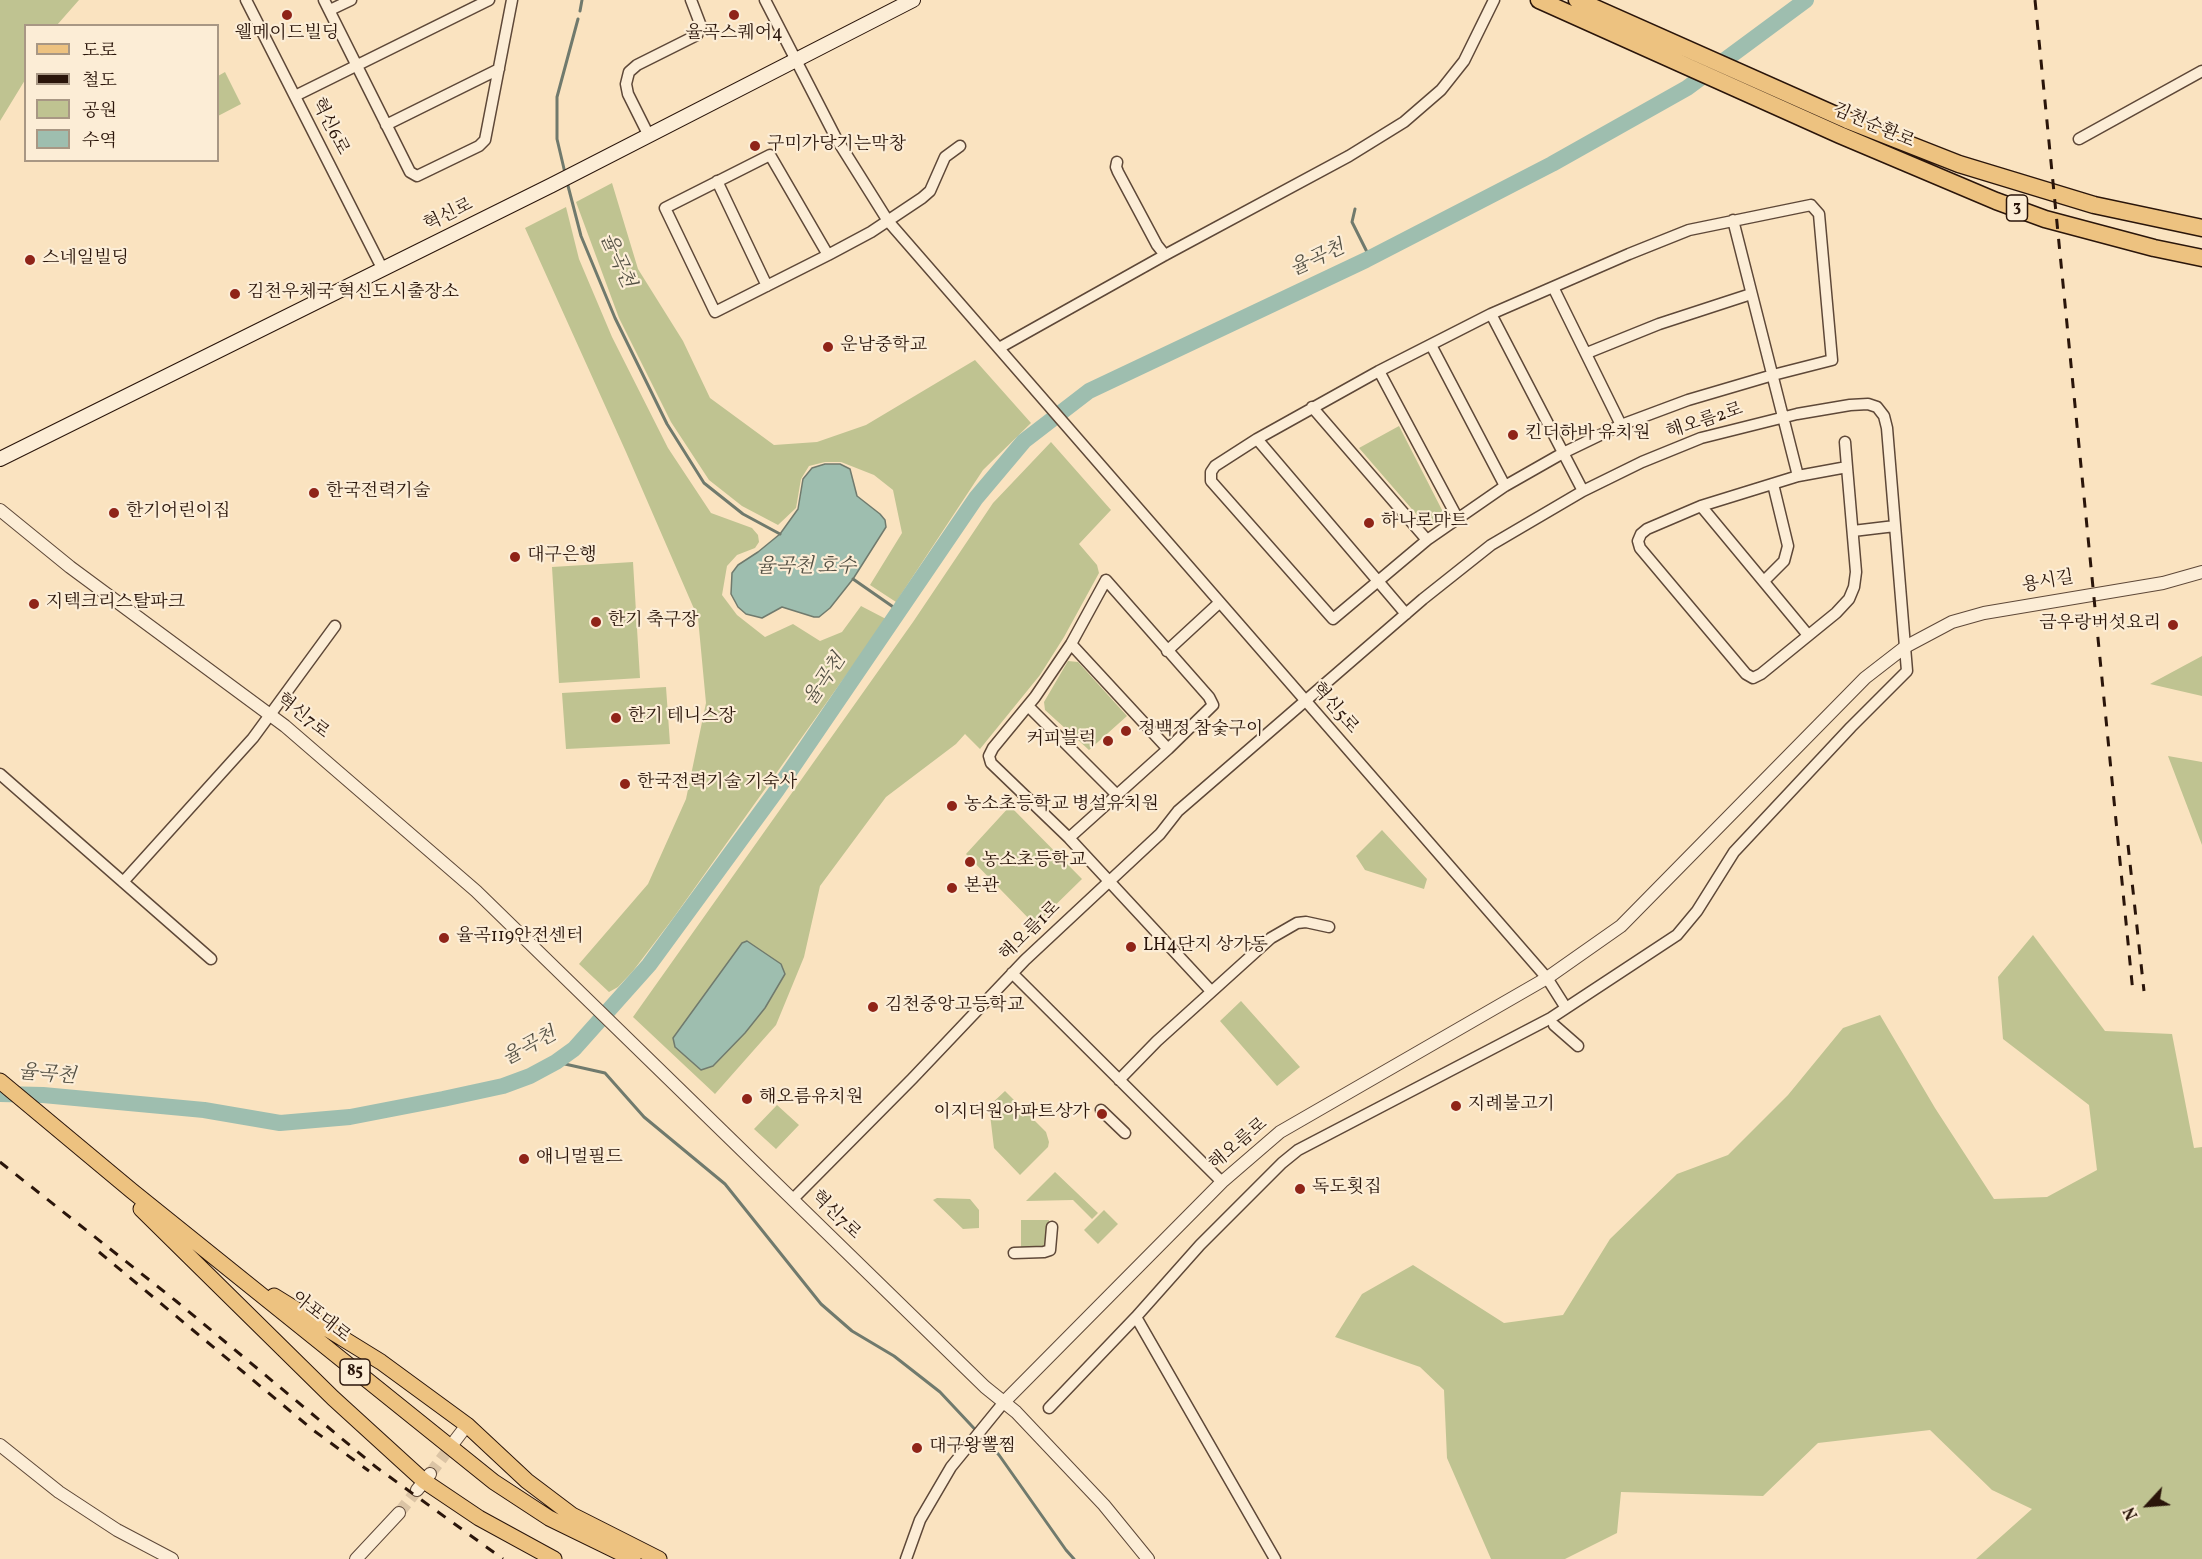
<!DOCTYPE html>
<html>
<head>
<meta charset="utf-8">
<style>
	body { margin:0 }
	#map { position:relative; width:2202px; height:1559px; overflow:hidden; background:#fae3c0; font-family:Vollkorn,"Noto Serif KR",serif }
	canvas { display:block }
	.legend { position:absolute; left:24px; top:24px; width:195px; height:138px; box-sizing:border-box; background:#fcedd6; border:2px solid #a89784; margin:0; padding:8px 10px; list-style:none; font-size:18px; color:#2a150a }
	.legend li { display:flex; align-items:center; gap:12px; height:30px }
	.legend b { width:30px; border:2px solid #a89784 }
	.north { position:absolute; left:2118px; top:1475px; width:60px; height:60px; -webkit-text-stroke:4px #fcedd6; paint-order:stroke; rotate:244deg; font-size:16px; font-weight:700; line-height:24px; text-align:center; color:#2a150a }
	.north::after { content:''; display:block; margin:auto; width:21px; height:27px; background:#2a150a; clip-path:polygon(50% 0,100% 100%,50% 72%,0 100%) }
</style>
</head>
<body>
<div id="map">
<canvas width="2202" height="1559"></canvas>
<ul class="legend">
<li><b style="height:8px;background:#edc280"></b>도로</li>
<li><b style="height:8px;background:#2a150a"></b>철도</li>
<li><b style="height:16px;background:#bfc391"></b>공원</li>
<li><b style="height:16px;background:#9ebeaf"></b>수역</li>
</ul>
<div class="north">N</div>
</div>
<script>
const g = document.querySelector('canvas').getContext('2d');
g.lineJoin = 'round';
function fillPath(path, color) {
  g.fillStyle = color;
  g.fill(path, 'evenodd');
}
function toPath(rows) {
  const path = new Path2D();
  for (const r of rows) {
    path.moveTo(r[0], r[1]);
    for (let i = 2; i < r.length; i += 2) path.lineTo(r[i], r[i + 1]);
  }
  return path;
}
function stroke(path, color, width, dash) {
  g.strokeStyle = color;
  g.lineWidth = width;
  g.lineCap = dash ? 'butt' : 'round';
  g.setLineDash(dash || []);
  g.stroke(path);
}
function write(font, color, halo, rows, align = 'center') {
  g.font = font + ' Vollkorn,"Noto Serif KR",serif';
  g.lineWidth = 4.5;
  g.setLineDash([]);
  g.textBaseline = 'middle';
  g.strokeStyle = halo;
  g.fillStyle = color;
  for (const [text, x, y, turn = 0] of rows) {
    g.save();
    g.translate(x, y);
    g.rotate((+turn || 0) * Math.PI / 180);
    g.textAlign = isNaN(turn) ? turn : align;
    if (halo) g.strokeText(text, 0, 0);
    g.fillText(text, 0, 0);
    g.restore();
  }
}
fillPath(toPath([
	[0,0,79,0,57,25,26,26,25,80,0,121],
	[225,72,241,104,218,116,218,76],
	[612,183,638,269,683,341,710,398,774,445,817,442,866,425,975,360,1031,423,983,470,896,602,870,585,902,533,893,490,874,475,841,462,825,462,809,466,801,479,796,508,778,525,742,506,709,480,671,422,619,318,576,202],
	[566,207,579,259,612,337,668,448,711,513,752,528,758,535,759,542,755,548,737,555,727,566,722,595,737,615,765,637,793,624,820,641,842,632,861,606,886,619,674,917,633,971,618,987,609,992,579,964,648,884,686,799,706,703,698,618,626,452,525,228],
	[1399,426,1442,510,1443,518,1432,526,1424,523,1359,448],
	[1051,442,1111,510,1079,544,1097,565,1099,573,1064,637,1040,675,980,749,965,734,956,744,886,797,820,886,804,957,776,1025,715,1094,633,1017,913,622,993,503],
	[633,562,640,678,559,683,552,567],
	[2202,656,2202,696,2150,684],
	[1068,661,1078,662,1127,716,1089,750,1045,710,1044,702],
	[666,687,670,744,566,749,562,693],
	[2168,756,2202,762,2202,845],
	[1010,806,1082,879,1035,925,966,854],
	[1382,830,1427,879,1424,889,1365,870,1356,856],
	[2033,935,2105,1031,2172,1034,2194,1148,2202,1147,2202,1559,1976,1559,2032,1509,1992,1490,1930,1430,1818,1443,1763,1496,1621,1492,1617,1533,1565,1559,1491,1559,1447,1458,1444,1390,1420,1367,1335,1337,1362,1294,1413,1265,1504,1323,1563,1315,1610,1239,1677,1174,1728,1155,1788,1095,1843,1028,1880,1015,1935,1108,1994,1199,2047,1197,2097,1170,2089,1105,2003,1039,1998,977],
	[1241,1001,1300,1067,1277,1086,1220,1021],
	[1005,1091,1046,1132,1049,1142,1048,1147,1020,1175,994,1148,989,1106],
	[777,1105,799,1125,776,1149,754,1129],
	[1055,1172,1098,1213,1092,1219,1073,1200,1026,1201],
	[937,1198,970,1199,979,1210,979,1228,963,1229,933,1200],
	[1104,1210,1118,1224,1098,1244,1084,1230],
	[1021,1220,1049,1220,1047,1247,1021,1248]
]), '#bfc391');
const water = toPath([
	[825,464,840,464,850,469,857,496,880,514,885,520,886,527,853,579,830,608,819,617,814,617,782,607,762,618,746,614,738,607,731,594,732,573,738,565,758,552,780,534,798,509,803,479,812,468,825,464],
	[747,941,781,964,785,974,765,1008,745,1033,713,1066,701,1070,675,1047,673,1038,742,943,747,941]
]);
fillPath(water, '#9ebeaf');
stroke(water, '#707a6d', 1.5);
stroke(toPath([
	[580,11,582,0],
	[565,173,557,139,557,97,578,19],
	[567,182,581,236,615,318,667,424,704,483,743,514,780,534],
	[1355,209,1352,222,1370,258],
	[853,579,899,611],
	[556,1062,605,1073,644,1117,725,1184,821,1304,852,1331,894,1356,940,1392,999,1455,1066,1550,1074,1559]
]), '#707a6d', 3);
stroke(toPath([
	[0,1094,43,1095,204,1110,280,1123,350,1117,443,1099,503,1086,530,1076,556,1062,574,1049,649,965,777,790,976,498,1024,441,1089,391,1366,260,1552,164,1687,88,1806,0]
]), '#9ebeaf', 16);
stroke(toPath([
	[430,1474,454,1442],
	[399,1513,417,1490]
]), '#dbc4a5', 12, [12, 6]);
const minor = toPath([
	[246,0,382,268],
	[324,0,410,172,417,176,479,146,485,140,512,0],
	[765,0,836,138,888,221,1547,978,1566,1008],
	[330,10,351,0],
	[295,96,489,0],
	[386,125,499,69],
	[649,136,628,94,626,84,629,72,637,65,697,35,701,26,691,0],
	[2079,139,2202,71],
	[1117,162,1116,167,1118,172,1157,245,1165,255],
	[717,181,767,286],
	[1811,205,1819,214,1832,360,1773,375,1688,400,1621,425,1563,453,1505,486,1427,540,1333,619,1211,481,1211,472,1215,466,1257,439,1379,371,1491,314,1629,254,1689,230,1811,205],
	[1733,220,1798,476,1701,506,1647,529,1641,534,1638,541,1640,548,1746,674,1753,678,1761,674,1836,613,1849,599,1854,587,1856,572,1847,467,1798,476],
	[828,255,770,155,665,208,715,312,828,255,871,232,922,198,930,191,945,157,960,146],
	[1553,287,1621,425],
	[1491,314,1583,491],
	[1431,345,1505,486],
	[999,348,1165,255,1349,156,1404,122,1441,90,1464,61,1494,0],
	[1587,353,1659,324,1751,294],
	[1379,371,1458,519],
	[1312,407,1427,540],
	[1257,439,1406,614],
	[1845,442,1847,467],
	[1701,506,1808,635],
	[1853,531,1895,526],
	[1764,581,1784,561,1788,546,1773,484],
	[1071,644,1168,749],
	[1167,651,1219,603],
	[1028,706,1117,795],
	[0,774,211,959],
	[1069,838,1168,749,1213,705,1209,697,1106,580,1071,644,1035,697,993,748,989,756,991,763,1069,838,1211,991],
	[123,882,253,738,335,626],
	[1012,973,1222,1182],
	[1554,1025,1578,1046],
	[1119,1080,1157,1041,1271,938,1297,923,1306,922,1329,927],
	[1101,1110,1125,1133],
	[793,1199,912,1079,1025,960,1160,834,1178,811,1423,599,1491,545,1583,491,1642,462,1701,438,1797,414,1850,405,1868,404,1877,407,1884,416,1887,428,1907,671,1851,727,1734,852,1697,911,1677,935,1551,1018,1298,1150,1282,1163,1200,1245,1136,1317,1049,1408],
	[1014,1253,1044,1252,1050,1250,1052,1227],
	[1136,1317,1275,1559],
	[906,1559,920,1520,951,1467,1004,1402]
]);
const tertiary = toPath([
	[0,510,70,567,285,726,476,891,985,1387,1016,1412,1104,1505,1148,1559],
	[1004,1402,1222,1182,1280,1132,1547,978,1621,926,1865,678,1905,647,1952,622,1984,613,2163,583,2202,572],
	[454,1442,467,1425],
	[0,1445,59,1492,117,1530,172,1559],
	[417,1490,430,1474],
	[356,1559,399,1513]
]);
const secondary = toPath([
	[0,459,552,185,913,0]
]);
const primary = toPath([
	[0,1081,132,1191,494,1482,549,1518,633,1559],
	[141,1209,333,1398,424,1481,479,1518,554,1559],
	[274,1296,381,1362,467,1425,527,1481,572,1515,659,1559]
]);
const trunk = toPath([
	[1539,0,1840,135,1996,201,2045,219,2154,248,2202,258],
	[1577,0,1847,120,1959,164,2094,205,2202,228]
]);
stroke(minor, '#5e4838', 13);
stroke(tertiary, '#5e4838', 14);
stroke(secondary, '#2a150a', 16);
stroke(primary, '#2a150a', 17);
stroke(trunk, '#2a150a', 19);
stroke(minor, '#fcedd6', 10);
stroke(tertiary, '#fcedd6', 12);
stroke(secondary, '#fcedd6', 14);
stroke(primary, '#edc280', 15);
stroke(trunk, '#edc280', 16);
stroke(toPath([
	[2035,0,2133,993],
	[2128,845,2144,991],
	[0,1162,176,1301,376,1467,503,1559],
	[99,1252,313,1430,369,1471]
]), '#2a150a', 3, [10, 10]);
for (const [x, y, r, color] of [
	[287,15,6,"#8f2418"],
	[734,15,6,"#8f2418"],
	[755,146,6,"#8f2418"],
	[30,260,6,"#8f2418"],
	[235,294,6,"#8f2418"],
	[828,347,6,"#8f2418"],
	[1513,435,6,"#8f2418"],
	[314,493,6,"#8f2418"],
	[114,513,6,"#8f2418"],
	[1369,523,6,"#8f2418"],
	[515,557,6,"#8f2418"],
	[34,604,6,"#8f2418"],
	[596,622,6,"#8f2418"],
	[2173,625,6,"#8f2418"],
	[616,718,6,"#8f2418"],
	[1126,731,6,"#8f2418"],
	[1108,741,6,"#8f2418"],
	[625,784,6,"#8f2418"],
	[952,806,6,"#8f2418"],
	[970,862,6,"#8f2418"],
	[952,888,6,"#8f2418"],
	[444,938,6,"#8f2418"],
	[1131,947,6,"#8f2418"],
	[873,1007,6,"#8f2418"],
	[747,1099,6,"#8f2418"],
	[1456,1106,6,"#8f2418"],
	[1102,1114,6,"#8f2418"],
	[524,1159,6,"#8f2418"],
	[1300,1189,6,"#8f2418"],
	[917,1448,6,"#8f2418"]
]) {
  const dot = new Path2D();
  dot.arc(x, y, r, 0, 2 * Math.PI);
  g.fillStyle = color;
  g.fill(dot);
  stroke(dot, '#fcedd6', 2);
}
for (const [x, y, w] of [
	[2017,208,21],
	[355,1372,30]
]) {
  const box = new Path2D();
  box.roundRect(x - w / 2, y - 13, w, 26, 4.5);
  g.fillStyle = '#fcedd6';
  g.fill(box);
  stroke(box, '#2a150a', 1.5);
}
write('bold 16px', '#2a150a', null, [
	["3",2017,208],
	["85",355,1372]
]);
write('18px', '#2a150a', '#fcedd6', [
	["웰메이드빌딩",287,35,"center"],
	["율곡스퀘어4",734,35,"center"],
	["구미가당기는막창",767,146],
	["스네일빌딩",42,260],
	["김천우체국 혁신도시출장소",247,294],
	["운남중학교",840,347],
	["킨더하바 유치원",1525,435],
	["한국전력기술",326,493],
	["한기어린이집",126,513],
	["하나로마트",1381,523],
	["대구은행",527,557],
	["지텍크리스탈파크",46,604],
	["한기 축구장",608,622],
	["금우랑버섯요리",2161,625,"right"],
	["한기 테니스장",628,718],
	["정백정 참숯구이",1138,731],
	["커피블럭",1096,741,"right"],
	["한국전력기술 기숙사",637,784],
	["농소초등학교 병설유치원",964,806],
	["농소초등학교",982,862],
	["본관",964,888],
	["율곡119안전센터",456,938],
	["LH4단지 상가동",1143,947],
	["김천중앙고등학교",885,1007],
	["해오름유치원",759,1099],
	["지례불고기",1468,1106],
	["이지더원아파트상가",1090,1114,"right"],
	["애니멀필드",536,1159],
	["독도횟집",1312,1189],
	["대구왕뽈찜",929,1448]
], 'left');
write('18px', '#2a150a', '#fcedd6', [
	["혁신6로",329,127,63],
	["김천순환로",1873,127,23],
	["혁신로",449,216,-26],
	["해오름2로",1705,422,-18],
	["용시길",2048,583,-10],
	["혁신5로",1334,709,49],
	["혁신7로",302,717,38],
	["해오름1로",1031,932,-44],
	["해오름로",1239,1145,-40],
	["혁신7로",835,1216,44],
	["아포대로",320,1318,39]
]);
write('italic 20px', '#535044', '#fcedd6', [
	["율곡천",1318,260,-25],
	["율곡천",616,261,66],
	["율곡천 호수",806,568],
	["율곡천",826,681,-56],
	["율곡천",530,1048,-28],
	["율곡천",47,1076,5]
]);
</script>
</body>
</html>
